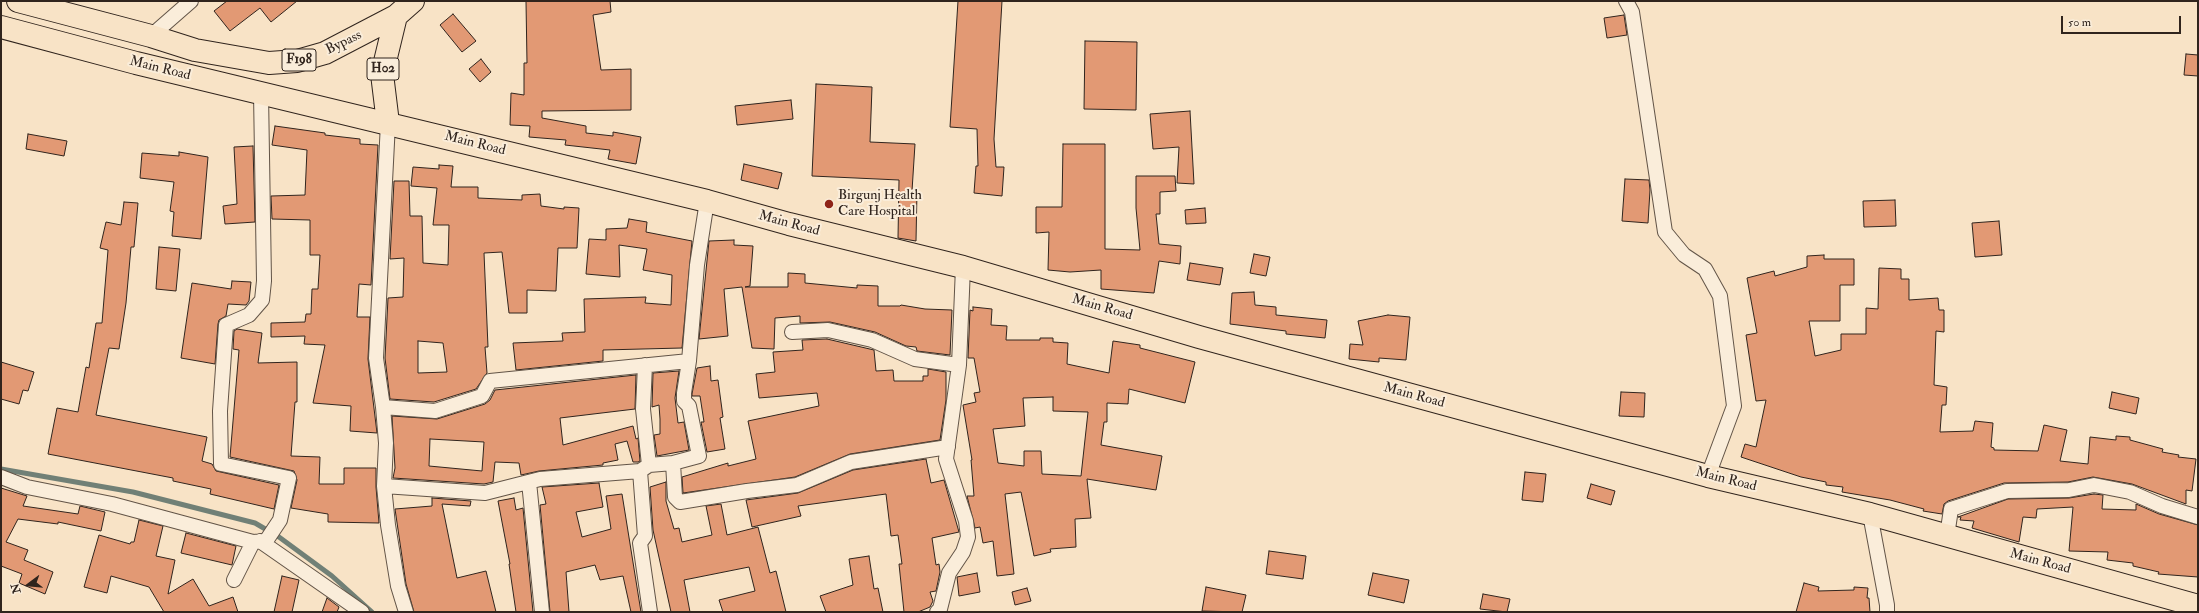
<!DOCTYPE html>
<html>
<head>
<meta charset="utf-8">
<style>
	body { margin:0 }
	#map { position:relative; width:2199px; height:613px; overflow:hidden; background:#f8e3c6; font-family:"IM FELL Double Pica",serif }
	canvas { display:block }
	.frame { position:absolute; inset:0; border:2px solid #30241d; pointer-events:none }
	.north { position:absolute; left:8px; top:565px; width:40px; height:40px; -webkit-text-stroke:3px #faedda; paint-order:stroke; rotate:254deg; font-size:11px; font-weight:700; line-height:16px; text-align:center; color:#30241d }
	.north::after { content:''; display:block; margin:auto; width:14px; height:18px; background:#30241d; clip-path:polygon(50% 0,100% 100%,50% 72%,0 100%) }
	.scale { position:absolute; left:2061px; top:16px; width:120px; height:18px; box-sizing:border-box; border:2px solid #30241d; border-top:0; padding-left:5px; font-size:12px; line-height:14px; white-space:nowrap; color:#30241d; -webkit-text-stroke:3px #faedda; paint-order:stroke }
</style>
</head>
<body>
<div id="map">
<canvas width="2199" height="613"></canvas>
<div class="frame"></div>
<div class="north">N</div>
<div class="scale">50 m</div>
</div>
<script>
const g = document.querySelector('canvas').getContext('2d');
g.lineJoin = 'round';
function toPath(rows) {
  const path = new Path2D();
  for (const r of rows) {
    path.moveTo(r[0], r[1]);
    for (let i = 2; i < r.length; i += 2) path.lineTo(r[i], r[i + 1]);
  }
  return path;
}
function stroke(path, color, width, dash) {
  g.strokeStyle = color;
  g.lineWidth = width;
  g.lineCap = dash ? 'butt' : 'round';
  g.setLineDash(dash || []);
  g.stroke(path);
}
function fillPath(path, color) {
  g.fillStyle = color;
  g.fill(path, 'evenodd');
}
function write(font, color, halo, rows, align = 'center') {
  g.font = font + ' "IM FELL Double Pica",serif';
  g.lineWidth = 4;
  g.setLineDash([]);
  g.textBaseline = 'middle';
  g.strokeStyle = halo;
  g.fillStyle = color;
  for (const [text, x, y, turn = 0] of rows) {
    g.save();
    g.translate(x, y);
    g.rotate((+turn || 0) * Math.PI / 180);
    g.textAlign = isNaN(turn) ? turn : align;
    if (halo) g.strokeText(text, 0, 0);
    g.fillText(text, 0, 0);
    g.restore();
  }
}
stroke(toPath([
	[1,469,133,492,255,523,279,537,332,576,372,612]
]), '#718076', 5);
const building = toPath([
	[227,1,297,1,271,22,260,8,230,31,214,11,227,1],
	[526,1,610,1,611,12,593,15,601,70,631,69,631,110,542,111,542,118,586,126,586,133,613,136,613,132,641,137,636,164,608,159,610,150,565,145,566,140,529,137,530,126,510,125,511,93,524,95,524,63,527,63,526,1],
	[958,1,1002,1,994,139,996,167,1004,167,1002,196,974,193,976,166,978,166,977,129,950,127,958,1],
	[453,14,476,41,462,52,440,25,453,14],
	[1624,15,1627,35,1607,38,1604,18,1624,15],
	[1085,41,1137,42,1136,110,1084,109,1085,41],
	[2186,54,2198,55,2198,76,2184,75,2186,54],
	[481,59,491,72,480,82,469,69,481,59],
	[816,84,872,87,870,142,915,144,912,191,917,191,916,241,898,238,899,180,812,176,816,84],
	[791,100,793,119,737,125,735,106,791,100],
	[1190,111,1194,184,1177,183,1179,147,1153,149,1150,114,1190,111],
	[275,126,325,133,325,135,360,139,360,144,378,145,371,285,359,284,357,317,370,317,368,359,377,433,350,431,351,406,313,403,325,345,304,344,305,336,271,337,271,323,305,322,306,314,311,314,312,289,318,289,320,255,310,255,310,220,272,219,271,196,305,195,307,150,272,145,275,126],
	[28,134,67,141,64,156,26,149,28,134],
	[1063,144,1105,144,1105,249,1140,250,1136,208,1136,176,1175,176,1176,191,1160,192,1160,214,1156,214,1159,244,1181,246,1180,264,1159,261,1154,293,1101,289,1101,270,1070,272,1048,270,1049,232,1036,233,1036,207,1062,207,1063,144],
	[253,146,255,222,225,224,223,206,237,204,234,147,253,146],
	[179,152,208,157,201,239,172,236,174,212,170,211,174,182,140,178,142,153,179,156,179,152],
	[744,164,782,173,778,189,741,180,744,164],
	[439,165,453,166,451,187,478,187,478,198,522,200,522,195,540,194,541,206,564,209,564,207,579,208,577,248,558,248,556,291,527,290,527,313,509,313,502,252,484,253,488,347,485,347,487,373,476,389,434,402,390,399,385,358,388,298,403,297,404,258,390,259,394,181,409,181,410,216,422,216,423,263,448,265,449,225,433,225,437,188,411,186,413,167,439,169,439,165],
	[418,341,443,343,447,372,418,373,418,341],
	[1625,179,1649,180,1650,190,1648,223,1622,221,1625,179],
	[1895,200,1896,226,1864,227,1863,201,1895,200],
	[124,202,138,203,134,247,131,247,126,303,119,349,109,348,96,415,207,437,202,461,212,464,216,471,279,485,274,509,210,494,211,489,173,481,173,478,48,454,57,408,78,412,86,367,89,368,96,323,102,323,108,250,100,248,106,222,121,225,124,202],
	[1205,208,1206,223,1186,224,1185,210,1205,208],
	[629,219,647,222,646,232,692,241,682,348,603,350,603,361,516,370,513,343,563,341,562,333,585,332,584,299,646,297,645,303,671,305,672,275,643,270,647,249,619,245,620,277,586,274,589,239,606,240,606,229,627,228,629,219],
	[1999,221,2002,255,1975,257,1972,223,1999,221],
	[734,240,734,245,753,246,750,286,745,287,788,287,788,273,805,274,805,283,857,288,857,285,878,286,878,306,900,306,901,305,925,309,952,310,950,355,917,351,916,347,906,346,875,332,830,322,800,323,800,316,775,318,774,349,752,348,742,287,724,289,728,336,699,339,709,241,734,240],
	[159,247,180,249,176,291,156,289,159,247],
	[1254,254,1270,257,1266,276,1250,273,1254,254],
	[1824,255,1824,259,1854,259,1854,285,1840,285,1840,321,1809,321,1815,356,1841,350,1841,334,1866,334,1866,308,1878,309,1879,268,1901,269,1901,279,1909,279,1909,300,1938,298,1939,310,1944,310,1944,332,1936,331,1934,385,1947,387,1946,405,1942,405,1940,432,1973,431,1975,421,1993,423,1991,447,1994,448,1994,450,2038,451,2044,425,2067,430,2060,461,2088,464,2090,437,2116,440,2116,436,2130,437,2130,440,2163,449,2162,452,2179,455,2178,457,2196,459,2192,491,2186,490,2186,504,2132,484,2093,477,2068,482,2004,483,1948,501,1944,504,1942,514,1923,511,1924,509,1890,500,1842,492,1843,487,1826,485,1826,482,1801,477,1741,457,1745,444,1756,447,1766,400,1756,401,1746,335,1757,333,1747,278,1774,271,1775,276,1807,267,1807,256,1824,255],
	[1190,263,1223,268,1220,285,1187,280,1190,263],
	[232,281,251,282,249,301,246,305,228,304,226,316,219,320,218,324,215,364,181,358,192,283,231,289,232,281],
	[1254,292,1255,305,1276,307,1276,315,1327,320,1325,338,1286,334,1286,331,1230,324,1232,293,1254,292],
	[973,307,992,309,991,325,1007,326,1006,340,1040,340,1040,338,1053,338,1053,342,1068,343,1067,364,1109,373,1113,341,1140,345,1140,348,1195,362,1185,403,1129,389,1128,404,1107,403,1107,422,1104,422,1101,445,1162,456,1156,490,1087,479,1091,518,1075,519,1076,547,1050,549,1051,552,1034,556,1021,492,1005,494,1014,574,997,576,993,541,983,543,980,527,975,528,967,496,974,496,971,460,972,460,963,405,976,402,974,393,980,392,974,358,968,358,970,310,973,311,973,307],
	[1053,397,1053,411,1088,412,1081,476,1042,474,1041,451,1024,451,1024,466,998,463,993,429,1025,426,1023,398,1053,397],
	[1388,315,1410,317,1406,360,1379,358,1379,362,1349,359,1350,344,1363,345,1358,321,1388,315],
	[237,329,262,333,258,363,297,362,297,402,295,402,291,456,320,457,319,484,344,484,344,468,376,468,376,487,379,523,328,522,328,514,291,508,297,480,294,471,230,457,239,350,233,349,234,331,237,329],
	[827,339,874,350,876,371,893,370,894,381,923,381,923,376,928,376,928,369,946,372,946,400,940,440,850,454,795,477,683,493,682,477,728,463,728,466,756,459,748,421,819,406,817,393,759,398,756,374,775,372,773,352,803,350,802,340,827,339],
	[1,362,34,372,28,391,23,390,19,404,1,399,1,362],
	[710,366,711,381,718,380,723,417,720,418,725,449,707,452,701,422,704,422,700,396,692,396,692,394,697,368,710,366],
	[679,371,675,398,678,423,684,422,689,450,657,456,654,435,660,434,660,419,659,405,652,407,653,373,679,371],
	[636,375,635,409,560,418,563,445,633,426,636,439,638,438,640,461,638,462,633,462,627,441,615,444,618,460,603,463,603,465,539,471,521,475,519,463,495,462,493,482,484,484,393,478,395,468,392,416,437,419,485,404,490,400,495,390,636,375],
	[430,439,484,442,482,471,429,466,430,439],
	[1621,392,1645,393,1644,417,1619,416,1621,392],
	[2112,392,2139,398,2136,414,2109,408,2112,392],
	[926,459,931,483,944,480,959,532,932,538,936,565,939,564,940,572,936,591,930,592,933,601,930,607,918,612,904,612,899,564,902,564,898,535,891,536,886,494,798,506,801,516,752,527,746,500,798,493,853,470,926,459],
	[1525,472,1546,474,1543,502,1522,500,1525,472],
	[666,482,666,501,674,529,679,528,682,542,712,535,706,506,721,504,727,535,758,527,770,573,776,571,786,612,723,612,719,600,755,591,749,567,684,580,690,612,671,612,653,530,650,487,666,482],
	[599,483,603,507,576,512,582,537,611,529,606,496,622,494,641,612,631,612,623,576,600,580,595,565,566,572,569,612,550,612,540,505,546,504,542,487,599,483],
	[1591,484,1615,491,1611,505,1587,498,1591,484],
	[1,488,27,496,23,506,78,514,80,506,105,512,101,531,58,522,58,524,18,519,6,542,28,550,24,560,53,572,45,594,19,583,22,574,1,566,1,488],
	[2094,494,2103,495,2102,509,2136,510,2136,504,2159,514,2198,525,2198,577,2158,574,2159,572,2133,566,2133,563,2107,560,2108,552,2069,551,2073,507,2037,509,2036,518,2023,517,2019,542,1972,528,1974,521,1960,520,1961,517,1958,517,2008,499,2069,498,2094,494],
	[432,498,471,501,470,506,442,504,457,578,486,571,496,612,414,612,406,584,395,509,432,506,432,498],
	[514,498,516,510,523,508,533,612,516,612,509,564,510,564,498,501,514,498],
	[139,520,163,526,156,556,175,560,168,594,193,579,209,606,233,597,238,612,164,612,149,587,111,576,107,593,84,587,99,535,130,544,131,542,134,542,139,520],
	[186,533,236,546,232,565,181,553,186,533],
	[1269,551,1306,556,1303,579,1266,574,1269,551],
	[869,556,874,589,878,588,883,612,826,612,820,596,853,585,849,559,869,556],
	[977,573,980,592,959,596,957,577,977,573],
	[1373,573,1409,580,1404,603,1368,595,1373,573],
	[282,576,299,580,292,612,274,612,282,576],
	[1804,583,1819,587,1818,591,1854,590,1854,587,1868,588,1867,598,1869,598,1870,612,1796,612,1804,583],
	[1206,587,1246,595,1242,612,1202,611,1206,587],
	[1027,588,1031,601,1015,605,1012,592,1027,588],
	[1483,594,1510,599,1507,612,1480,609,1483,594],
	[327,598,339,607,337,612,322,612,327,598]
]);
fillPath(building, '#e29974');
stroke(building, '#30241d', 1);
const street = toPath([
	[1626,1,1632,12,1665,232,1684,255,1705,269,1720,296,1734,406,1708,476],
	[151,36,191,1],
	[388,123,376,358,383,407,386,443,384,486,388,525,398,586,406,612],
	[792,332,828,330,872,340,915,359,959,365],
	[645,365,643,409,649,465],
	[383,407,435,411,482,396,490,381,689,361],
	[673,463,699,456,689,406,684,401,684,393,689,361,697,265,707,201],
	[640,471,645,536,640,543,650,612],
	[1,477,27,487,112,504,253,542],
	[529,482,542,612],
	[384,486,485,493,540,479,640,471,649,465,673,463,675,497,680,502,747,491,797,485,851,462,948,447],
	[1870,514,1887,605,1887,612],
	[1947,536,1951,509,2007,491,2069,490,2094,485,2130,492,2162,506,2198,517],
	[260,541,362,612],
	[234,580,253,542,266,541,280,520,289,478,221,464,220,411,226,325,249,315,262,300,264,281,261,93],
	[937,612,940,609,949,573,963,552,968,537,966,521,946,459,959,365,963,267]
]);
const primary = toPath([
	[18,1,151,36,195,50,269,63,297,61,325,53,396,16,413,1],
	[1,27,136,63,707,201,789,224,963,267,1199,337,1708,476,1870,514,2198,606],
	[388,123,382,74,396,16]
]);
stroke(street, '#625447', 16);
stroke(primary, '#30241d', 24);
stroke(street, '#faedda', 14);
stroke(primary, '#f8e3c6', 22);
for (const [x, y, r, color] of [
	[829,204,5,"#8f2418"]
]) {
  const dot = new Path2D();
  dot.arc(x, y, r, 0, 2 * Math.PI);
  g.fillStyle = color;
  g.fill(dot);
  stroke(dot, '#faedda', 1.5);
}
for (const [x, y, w] of [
	[299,60,34],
	[383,69,32]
]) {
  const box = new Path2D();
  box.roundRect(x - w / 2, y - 11, w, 22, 3);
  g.fillStyle = '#faedda';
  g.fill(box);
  stroke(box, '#30241d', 1);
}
write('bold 13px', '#30241d', null, [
	["F198",299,60],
	["H02",383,69]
]);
write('14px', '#30241d', '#faedda', [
	["Bypass",344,43,-26],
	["Main Road",160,69,14],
	["Main Road",475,144,14],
	["Main Road",789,224,15],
	["Main Road",1102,308,16],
	["Main Road",1414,396,15],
	["Main Road",1726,480,14],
	["Main Road",2040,562,15]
]);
write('14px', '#30241d', '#faedda', [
	["Birgunj Health",838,196],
	["Care Hospital",838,212]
], 'left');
</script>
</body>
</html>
